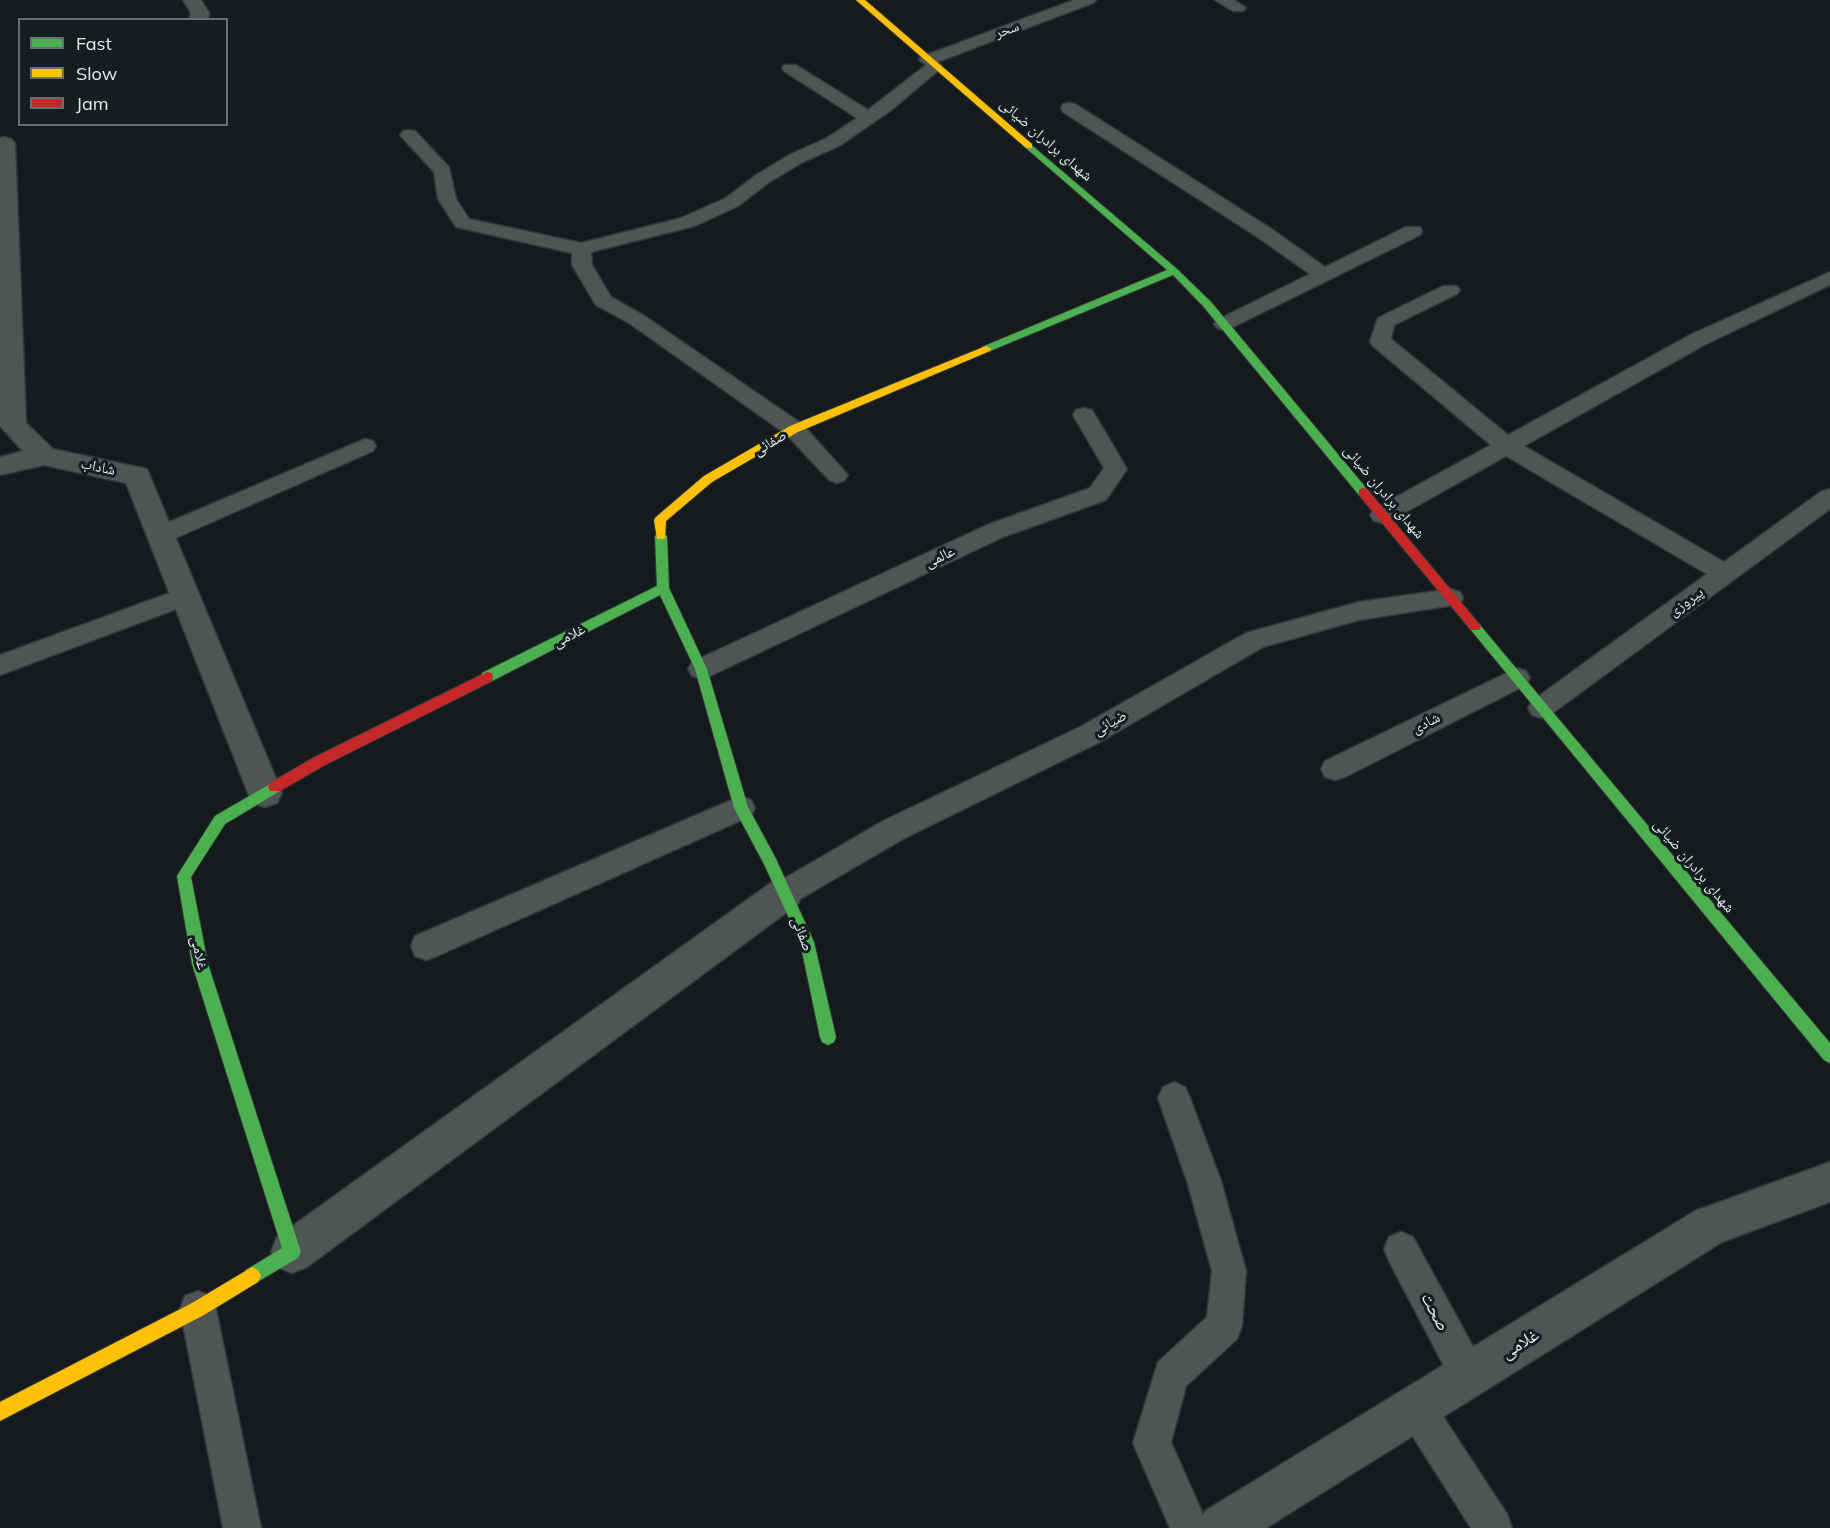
<!DOCTYPE html>
<html>
<head>
<meta charset="utf-8">
<style>
	body { margin:0 }
	#map { position:relative; width:1830px; height:1528px; overflow:hidden; background:#151b1c; font-family:Mulish,sans-serif }
	canvas { display:block }
	.legend { position:absolute; left:18px; top:18px; width:210px; height:108px; box-sizing:border-box; background:#121e1f; border:2px solid #667071; margin:0; padding:8px 10px; list-style:none; font-size:18px; color:#e3ecec }
	.legend li { display:flex; align-items:center; gap:12px; height:30px }
	.legend b { width:30px; border:2px solid #667071 }
</style>
</head>
<body>
<div id="map">
<canvas width="1830" height="1528"></canvas>
<ul class="legend">
<li><b style="height:8px;background:#4caf50"></b>Fast</li>
<li><b style="height:8px;background:#ffc107"></b>Slow</li>
<li><b style="height:8px;background:#c62828"></b>Jam</li>
</ul>
</div>
<script>
const g = document.querySelector('canvas').getContext('2d');
g.lineJoin = 'round';
function toPath(rows) {
  const path = new Path2D();
  for (const r of rows) {
    path.moveTo(r[0], r[1]);
    for (let i = 2; i < r.length; i += 2) path.lineTo(r[i], r[i + 1]);
  }
  return path;
}
function stroke(path, color, width, dash) {
  g.strokeStyle = color;
  g.lineWidth = width;
  g.lineCap = dash ? 'butt' : 'round';
  g.setLineDash(dash || []);
  g.stroke(path);
}
function fillPath(path, color) {
  g.fillStyle = color;
  g.fill(path, 'evenodd');
}
function write(font, color, halo, rows, align = 'center') {
  g.font = font + ' Mulish,"Noto Naskh Arabic",sans-serif';
  g.lineWidth = 6;
  g.setLineDash([]);
  g.textBaseline = 'middle';
  g.strokeStyle = halo;
  g.fillStyle = color;
  for (const [text, x, y, turn = 0] of rows) {
    g.save();
    g.translate(x, y);
    g.rotate((+turn || 0) * Math.PI / 180);
    g.textAlign = isNaN(turn) ? turn : align;
    if (halo) g.strokeText(text, 0, 0);
    g.fillText(text, 0, 0);
    g.restore();
  }
}
const lane = toPath([
	[1074,0,1096,0,1093,3,937,62,942,66,940,69,890,111,839,146,801,163,768,183,738,206,695,226,591,252,592,265,611,297,643,315,802,424,848,475,845,480,837,483,829,480,786,434,629,323,596,305,572,265,572,253,456,227,438,199,434,172,400,135,403,131,409,130,415,131,449,167,456,199,469,219,581,243,681,218,726,198,756,175,789,155,827,138,857,118,784,71,782,68,784,65,796,65,868,110,926,65,919,60,921,57,1074,0],
	[1215,0,1234,0,1246,8,1243,11,1233,11,1215,0],
	[1069,103,1075,104,1270,228,1325,267,1406,227,1420,227,1422,231,1420,235,1231,328,1224,330,1217,328,1214,324,1217,320,1310,274,1256,236,1063,112,1061,108,1063,104,1069,103],
	[1830,272,1830,285,1706,344,1524,446,1724,562,1822,491,1830,489,1830,509,1550,715,1541,718,1532,715,1528,708,1532,701,1707,574,1506,456,1390,521,1382,523,1374,521,1370,515,1374,509,1491,445,1373,346,1370,341,1378,318,1443,286,1457,286,1460,290,1457,294,1394,325,1391,339,1508,435,1692,334,1830,272],
	[1084,408,1092,410,1127,469,1106,500,1003,537,710,676,701,679,692,676,688,669,692,662,987,525,1090,488,1104,468,1073,415,1076,410,1084,408],
	[365,439,373,441,376,446,373,451,169,541,161,543,153,541,149,535,153,529,365,439],
	[186,587,195,590,198,596,195,602,0,675,0,655,186,587],
	[1451,589,1460,592,1463,598,1460,604,1359,620,1263,647,1098,743,903,839,795,902,785,906,775,902,770,893,775,884,883,821,1080,727,1246,633,1359,602,1451,589],
	[1517,668,1526,671,1530,678,1526,685,1345,777,1335,780,1325,777,1321,769,1325,761,1517,668],
	[741,796,751,800,755,808,751,816,437,956,426,960,415,956,411,946,415,936,741,796],
	[1174,1082,1185,1087,1190,1098,1221,1181,1246,1271,1242,1326,1237,1339,1186,1386,1171,1442,1209,1528,1170,1528,1133,1443,1158,1362,1207,1317,1212,1271,1187,1181,1158,1098,1163,1087,1174,1082],
	[1401,1232,1413,1237,1482,1363,1487,1376,1482,1389,1469,1394,1456,1389,1389,1261,1384,1249,1389,1237,1401,1232],
	[198,1291,211,1296,216,1309,261,1528,223,1528,180,1309,185,1296,198,1291],
	[1416,1389,1429,1395,1507,1514,1512,1528,1471,1528,1403,1421,1397,1408,1403,1395,1416,1389]
]);
const street = toPath([
	[183,0,201,0,209,13,208,20,189,20,191,13,183,0],
	[4,137,11,139,15,143,26,423,53,449,147,469,282,793,277,803,265,807,253,803,248,793,126,483,44,465,0,475,0,457,23,451,0,426,0,138,4,137],
	[785,877,798,882,803,893,798,904,307,1267,292,1273,277,1267,271,1252,277,1237,772,882,785,877],
	[1830,1162,1830,1202,1722,1242,1266,1528,1198,1528,1205,1511,1695,1211,1830,1162]
]);
const fast = toPath([
	[1029,143,1177,269,1211,302,1367,489,1367,495,1359,495,1203,306,1173,275,990,351,982,351,982,347,1167,270,1026,148,1026,144,1029,143],
	[661,532,667,536,669,588,707,669,748,807,775,857,814,942,836,1037,834,1042,828,1045,822,1042,820,1037,800,942,764,864,734,808,695,669,660,595,492,681,482,681,481,677,482,673,657,586,655,536,661,532],
	[1475,622,1479,624,1830,1043,1830,1063,1824,1060,1471,630,1469,627,1471,624,1475,622],
	[275,781,280,783,282,787,280,791,225,824,191,877,208,964,301,1252,298,1258,252,1285,246,1282,243,1276,246,1270,282,1248,192,964,177,876,215,816,275,781]
]);
const slow = toPath([
	[856,0,865,0,1032,144,1032,148,1026,148,856,0],
	[986,346,991,349,990,351,798,432,712,482,666,521,665,539,657,539,654,520,656,517,704,476,790,426,986,346],
	[252,1267,258,1270,261,1276,258,1282,204,1315,0,1421,0,1402,192,1303,252,1267]
]);
const jam = toPath([
	[1363,488,1367,489,1479,624,1481,627,1479,630,1471,630,1359,495,1359,489,1363,488],
	[487,672,492,673,493,677,492,681,323,766,280,791,270,791,268,787,270,783,313,758,487,672]
]);
stroke(lane, '#333738', 3);
stroke(street, '#333738', 3);
stroke(fast, '#333738', 2);
stroke(slow, '#333738', 2);
stroke(jam, '#333738', 2);
fillPath(lane, '#4f5454');
fillPath(street, '#4f5454');
fillPath(fast, '#4caf50');
fillPath(slow, '#ffc107');
fillPath(jam, '#c62828');
write('14px', '#e3ecec', '#121e1f', [
	["سحر",1007,30,-20]
]);
write('15px', '#e3ecec', '#121e1f', [
	["شهدای برادران ضیائی",1046,140,41],
	["صفائی",770,443,-31],
	["شاداب",98,467,12],
	["شهدای برادران ضیائی",1384,492,50],
	["عالمی",940,557,-25],
	["پیروزی",1686,602,-36],
	["غلامی",569,636,-27],
	["ضیائی",1110,723,-30],
	["شادی",1426,723,-27],
	["شهدای برادران ضیائی",1694,866,50],
	["صفائی",802,934,69],
	["غلامی",199,953,78]
]);
write('18px', '#e3ecec', '#121e1f', [
	["صحت",1435,1312,62],
	["غلامی",1520,1344,-32]
]);
</script>
</body>
</html>
